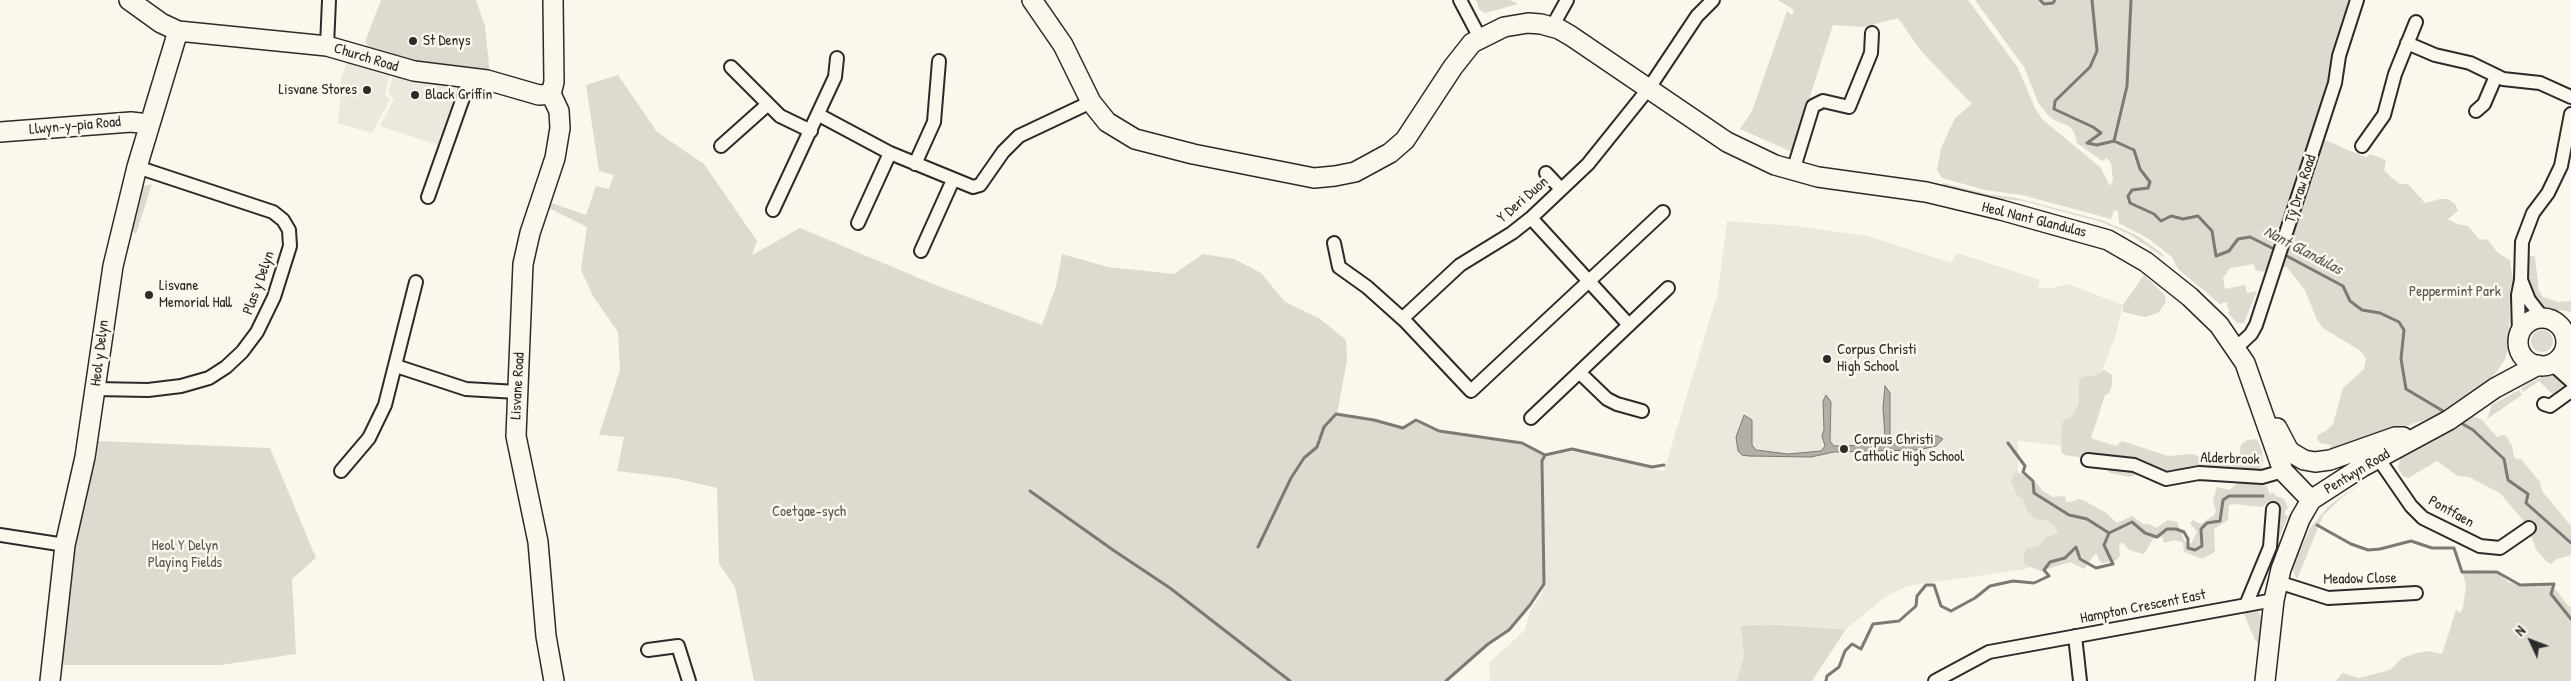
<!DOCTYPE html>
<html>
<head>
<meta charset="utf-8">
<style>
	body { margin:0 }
	#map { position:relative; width:2571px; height:681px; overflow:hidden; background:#fbf7ec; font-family:"Patrick Hand",sans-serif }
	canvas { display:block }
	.north { position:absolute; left:2506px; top:616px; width:50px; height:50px; -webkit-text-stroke:4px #fbf7ec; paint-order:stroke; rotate:313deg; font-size:14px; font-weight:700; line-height:20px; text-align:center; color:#2b2b2b }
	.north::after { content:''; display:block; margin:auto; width:18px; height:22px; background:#2b2b2b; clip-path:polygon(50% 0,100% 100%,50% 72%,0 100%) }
</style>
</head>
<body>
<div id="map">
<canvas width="2571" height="681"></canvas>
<div class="north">N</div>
</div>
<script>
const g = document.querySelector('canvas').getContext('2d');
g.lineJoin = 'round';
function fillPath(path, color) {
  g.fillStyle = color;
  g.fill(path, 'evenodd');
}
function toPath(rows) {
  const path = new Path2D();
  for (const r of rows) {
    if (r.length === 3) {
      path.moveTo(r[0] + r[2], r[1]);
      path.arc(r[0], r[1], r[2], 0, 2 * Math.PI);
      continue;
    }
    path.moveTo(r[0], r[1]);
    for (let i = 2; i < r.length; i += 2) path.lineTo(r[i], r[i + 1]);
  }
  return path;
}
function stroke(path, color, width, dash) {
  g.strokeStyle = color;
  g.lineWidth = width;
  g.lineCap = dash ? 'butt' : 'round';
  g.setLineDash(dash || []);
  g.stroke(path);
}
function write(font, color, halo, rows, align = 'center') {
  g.font = font + ' "Patrick Hand",sans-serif';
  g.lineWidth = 5;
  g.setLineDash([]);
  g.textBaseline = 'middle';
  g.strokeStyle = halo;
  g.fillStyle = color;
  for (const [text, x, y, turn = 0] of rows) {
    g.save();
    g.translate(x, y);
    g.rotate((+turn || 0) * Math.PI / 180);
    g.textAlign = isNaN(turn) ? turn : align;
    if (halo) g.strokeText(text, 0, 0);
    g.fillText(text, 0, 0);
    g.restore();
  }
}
fillPath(toPath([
	[347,60,390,73,385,95,390,99,372,133,337,123,339,113,341,80],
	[394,73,458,85,438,145,380,126,394,99,388,92],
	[1727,221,1795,226,1868,236,1951,263,1957,253,2040,280,2038,288,2052,288,2068,284,2123,305,2116,334,2073,447,2018,441,2018,473,2032,498,2109,528,2026,569,1907,586,1885,597,1846,629,1742,626,1744,656,1737,681,1490,681,1489,663,1525,630,1530,611,1543,593,1544,455,1576,451,1664,471,1718,292]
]), '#ebe8de');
fillPath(toPath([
	[381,0,476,0,485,26,490,75,423,67,373,54,365,42],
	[1476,0,1511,0,1518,4,1485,13,1479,9],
	[1778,0,1968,0,2018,68,2035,108,2043,120,2100,167,2110,186,2113,180,2111,163,2107,158,2102,161,2077,143,2074,132,2069,126,2054,120,2046,113,2038,102,2024,67,1975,0,2356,0,2321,138,2350,151,2366,157,2370,154,2381,158,2386,161,2384,170,2391,177,2400,184,2408,184,2425,203,2440,199,2448,199,2455,204,2458,211,2448,219,2457,224,2468,226,2480,240,2487,239,2498,253,2510,260,2512,275,2515,276,2515,279,2510,289,2509,346,2505,359,2496,373,2440,421,2431,418,2328,451,2331,445,2320,443,2317,439,2318,435,2327,430,2333,424,2343,388,2364,369,2366,359,2362,352,2323,328,2317,320,2305,290,2286,266,2282,269,2271,260,2264,272,2255,270,2254,264,2230,268,2223,278,2225,289,2245,285,2247,293,2257,291,2244,323,2237,323,2228,313,2230,310,2228,309,2227,302,2220,304,2178,269,2172,257,2149,239,2119,223,2118,212,2114,210,2111,219,2022,195,1985,190,1942,178,1937,170,1941,148,1955,118,1972,104,1921,51,1898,18,1863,27,1833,25,1792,152,1740,129,1752,111,1787,11,1792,15,1794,10],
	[618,75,657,132,704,164,757,241,752,255,800,228,933,284,1042,325,1056,286,1062,254,1108,267,1174,274,1203,254,1234,259,1261,273,1285,302,1319,318,1346,340,1347,360,1337,414,1374,420,1403,428,1416,420,1439,431,1522,443,1545,455,1542,461,1544,584,1530,605,1509,630,1488,644,1446,681,754,681,735,587,719,564,717,488,674,478,617,471,624,437,599,435,620,370,618,332,593,296,581,270,587,227,549,208,552,203,586,215,596,186,609,189,614,175,599,171,586,85],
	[1943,183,1987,194,2017,198,2104,221,2138,236,2164,255,2163,257,2129,234,2101,222,2023,201,1987,197,1943,185],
	[152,184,136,234,131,230,142,190,144,186],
	[2527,255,2535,257,2539,291,2543,297,2558,302,2571,301,2571,312,2560,310,2556,314,2549,313,2540,308,2538,301,2532,297,2525,281],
	[2144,275,2164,294,2166,302,2158,313,2145,317,2123,312,2123,305],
	[2542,341,11],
	[2104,370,2112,375,2112,385,2109,393,2105,395,2091,438,2116,446,2122,441,2168,456,2192,454,2210,460,2239,457,2241,445,2247,440,2257,439,2262,450,2263,463,2255,480,2245,482,2267,486,2270,495,2272,492,2278,497,2283,498,2286,502,2288,509,2285,510,2285,515,2288,516,2277,543,2280,506,2269,501,2262,507,2235,504,2229,505,2228,520,2214,529,2215,552,2202,559,2184,552,2183,543,2175,540,2164,543,2162,537,2153,539,2144,554,2129,550,2122,542,2119,546,2120,556,2115,561,2101,563,2096,553,2084,569,2070,562,2041,571,2026,565,2023,560,2026,549,2038,547,2047,537,2058,533,2054,525,2049,521,2036,519,2027,511,2023,499,2017,495,2011,481,2016,472,2032,478,2043,491,2053,497,2065,496,2066,502,2071,502,2079,499,2083,500,2105,512,2117,523,2132,516,2143,524,2149,524,2156,528,2168,520,2177,522,2185,542,2191,544,2197,532,2190,523,2193,520,2201,524,2214,515,2216,511,2213,501,2217,487,2229,490,2241,481,2237,477,2187,479,2184,483,2176,485,2148,477,2135,475,2129,477,2110,473,2103,467,2092,469,2086,467,2079,457,2064,455,2061,451,2062,424,2065,419,2072,417,2079,404,2079,381,2082,377,2097,375],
	[2548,373,2555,375,2567,388,2553,395,2539,381,2523,392,2521,388],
	[2519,390,2522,395,2487,419,2492,405],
	[2472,416,2481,419,2497,437,2502,435,2506,436,2512,446,2514,457,2518,460,2520,458,2540,482,2542,491,2571,526,2571,555,2557,559,2551,564,2546,561,2537,551,2526,524,2500,493,2469,477,2458,476,2437,461,2408,478,2403,476,2398,468,2400,458],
	[97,441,270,448,316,558,292,579,296,654,221,665,60,665,71,563],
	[2363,482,2340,499,2323,516,2297,579,2293,571,2293,566,2310,528,2327,508,2339,498],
	[2475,570,2497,572,2508,582,2521,586,2544,583,2557,591,2569,607,2571,606,2571,681,2336,681,2342,673,2359,678,2390,670,2402,658,2417,653,2429,651,2442,654,2456,610,2460,613,2463,608,2466,585,2462,572],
	[2257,609,2262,618,2262,649,2254,638,2244,614,2244,611],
	[1770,625,1837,629,1846,629,1812,681,1737,681,1744,656,1741,626]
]), '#dddad0');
const water = toPath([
	[1885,386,1890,393,1890,439,1895,444,1905,435,1938,436,1943,439,1936,446,1918,450,1834,452,1811,457,1749,456,1742,455,1738,451,1736,437,1744,415,1752,420,1752,445,1756,450,1788,454,1821,451,1825,446,1822,436,1824,430,1823,401,1826,395,1831,402,1830,441,1834,446,1878,445,1885,437,1883,408,1885,386]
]);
fillPath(water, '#b1afa7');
stroke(water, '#7b7a75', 1);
stroke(toPath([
	[2040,0,2044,4,2053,3,2055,0],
	[2092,0,2097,51,2090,67,2055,101,2054,109,2093,127,2101,133,2087,143,2097,145,2114,141,2134,150,2140,169,2150,182,2148,188,2132,190,2128,196,2130,203,2154,214,2161,221,2171,216,2183,219,2198,216,2212,231,2216,256,2229,251,2238,239,2250,237,2278,251],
	[2114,141,2127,86,2131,0],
	[2283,254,2343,286,2350,301,2362,310,2380,313,2399,322,2404,330,2401,359,2406,389,2443,411],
	[2461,423,2473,430,2504,459,2508,480,2528,494,2526,503,2571,543],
	[2008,443,2025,466,2023,472,2033,481,2034,493,2069,515,2087,519,2109,533],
	[1030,491,1113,550,1170,588,1290,681],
	[2317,525,2351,544,2368,550,2380,549,2411,541,2432,548,2454,548,2462,572,2497,572,2520,585,2554,584,2551,594,2571,619],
	[1258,547,1291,478,1304,458,1317,447,1324,427,1336,414,1374,420,1403,428,1416,420,1439,431,1522,443,1545,455],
	[1446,681,1488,644,1509,630,1530,605,1544,584,1542,461,1545,455,1572,449,1652,467,1664,465],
	[1826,681,1827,676,1839,667,1845,651,1852,644,1861,649,1873,624,1899,621,1916,606,1917,596,1926,585,1934,585,1941,606,1951,611,1975,598,1990,586,2013,581,2034,583,2049,576,2044,570,2050,562,2065,558,2076,547,2080,559,2096,568,2113,564,2104,545,2109,533,2132,522,2145,533,2157,537,2167,529,2176,529,2184,532,2188,539,2188,548,2195,550,2202,546,2201,529,2207,523,2220,521,2223,500,2229,496,2263,496]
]), '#7b7a75', 3);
const street = toPath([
	[1460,0,1480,38],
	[1552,27,1567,0],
	[2407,43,2435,55,2470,63,2503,79,2540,83,2571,97],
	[327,46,329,0],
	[731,67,780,116,811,131],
	[2476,111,2484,104,2496,76],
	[819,115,890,153,973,187,980,185,1003,152,1019,136,1091,102],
	[721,146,767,105],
	[2362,146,2384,115,2395,74,2416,22],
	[915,164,934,122,939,61],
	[1793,171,1813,106,1823,101,1849,107,1871,53,1872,33],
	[1546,173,1561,189],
	[428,197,470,78],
	[773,210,835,77,837,58],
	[1531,218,1629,325],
	[858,223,890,153],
	[1334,243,1339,267,1367,287,1405,321,1471,391,1663,212],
	[921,251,953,180],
	[2521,280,2529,300,2539,313,2546,318],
	[1403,318,1460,265,1512,233,1531,218,1588,164,1649,88,1697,16,1713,0],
	[2519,334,2518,295,2521,280,2522,242,2533,213,2548,193,2561,166,2571,114],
	[2236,348,2251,334,2256,325,2335,83,2339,56,2357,0],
	[2563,353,2571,370],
	[2552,364,2571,381],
	[396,366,466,389,517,392],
	[1580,373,1607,399,1617,404,1642,411],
	[95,389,148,390,181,386,209,378,226,367,242,352,257,332,274,297,290,246,289,230,283,220,273,212,137,167],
	[2544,404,2550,406,2571,391],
	[1531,418,1668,288],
	[2378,458,2411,506,2423,518,2480,546,2500,548,2529,528],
	[2088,460,2134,465,2166,479,2199,473,2262,477,2283,471],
	[341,471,369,438,385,405,416,282],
	[0,535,65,545],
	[2278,582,2328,598,2416,593],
	[2246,605,2270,547,2273,509],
	[2075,636,2080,681],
	[648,650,678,646,689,681],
	[1935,681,1989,652,2274,600]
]);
const secondary = toPath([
	[129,0,161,23,178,31,327,46,414,71,487,80,539,95,551,94],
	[1032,0,1063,45,1091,102,1107,122,1135,139,1193,154,1314,178,1335,176,1355,172,1390,153,1405,140,1453,67,1472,43,1504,27,1528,23,1541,24,1559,29,1571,36,1727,142,1775,165,1818,177,1926,192,2001,210,2108,240,2146,262,2190,297,2219,325,2245,363,2283,471,2311,500],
	[551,94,559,111,560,128,555,158,530,233,523,264,516,436,538,542,546,636,554,681],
	[551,94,554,82,553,0],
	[0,132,131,122,149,124],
	[2542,342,24],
	[2277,428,2288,449,2292,453,2304,460,2315,462,2330,460,2395,437,2403,437],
	[50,681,65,545,85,457,113,266,137,167,178,31],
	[2265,681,2274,600,2281,569,2300,519,2311,500,2362,467,2449,420,2495,388,2538,365]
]);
stroke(street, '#2b2b2b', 16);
stroke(secondary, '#2b2b2b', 22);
stroke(street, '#fbf7ec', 12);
stroke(secondary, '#fbf7ec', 19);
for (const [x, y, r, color] of [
	[413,41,5,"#2b2b2b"],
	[367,90,5,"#2b2b2b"],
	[415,95,5,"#2b2b2b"],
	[149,295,5,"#2b2b2b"],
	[1827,359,5,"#2b2b2b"],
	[1844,449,5,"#2b2b2b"]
]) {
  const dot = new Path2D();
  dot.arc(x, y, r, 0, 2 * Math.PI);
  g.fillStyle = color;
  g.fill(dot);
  stroke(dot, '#fbf7ec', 2);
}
write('15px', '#2b2b2b', '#fbf7ec', [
	["St Denys",423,41],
	["Lisvane Stores",357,90,"right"],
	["Black Griffin",425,95],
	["Lisvane",159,286],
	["Memorial Hall",159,303],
	["Corpus Christi",1837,350],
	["High School",1837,367],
	["Corpus Christi",1854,440],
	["Catholic High School",1854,457]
], 'left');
write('15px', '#2b2b2b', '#fbf7ec', [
	["Church Road",366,58,17],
	["Llwyn-y-pia Road",75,126,-5],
	["Tŷ Draw Road",2301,189,-72],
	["Y Deri Duon",1523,200,-41],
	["Heol Nant Glandulas",2034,220,14],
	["Plas y Delyn",259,283,-70],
	["Heol y Delyn",100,353,-83],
	["Lisvane Road",518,386,-87],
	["Alderbrook",2230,459,2],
	["Pentwyn Road",2357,472,-31],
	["Pontfaen",2451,512,29],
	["Meadow Close",2360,579,-1],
	["Hampton Crescent East",2143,607,-11]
]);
write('15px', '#585754', '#fbf7ec', [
	["Peppermint Park",2455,292],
	["Coetgae-sych",809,512],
	["Heol Y Delyn",185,546],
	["Playing Fields",185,563]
]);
write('italic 16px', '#5a5956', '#fbf7ec', [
	["Nant Glandulas",2303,251,28]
]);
</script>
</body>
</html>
